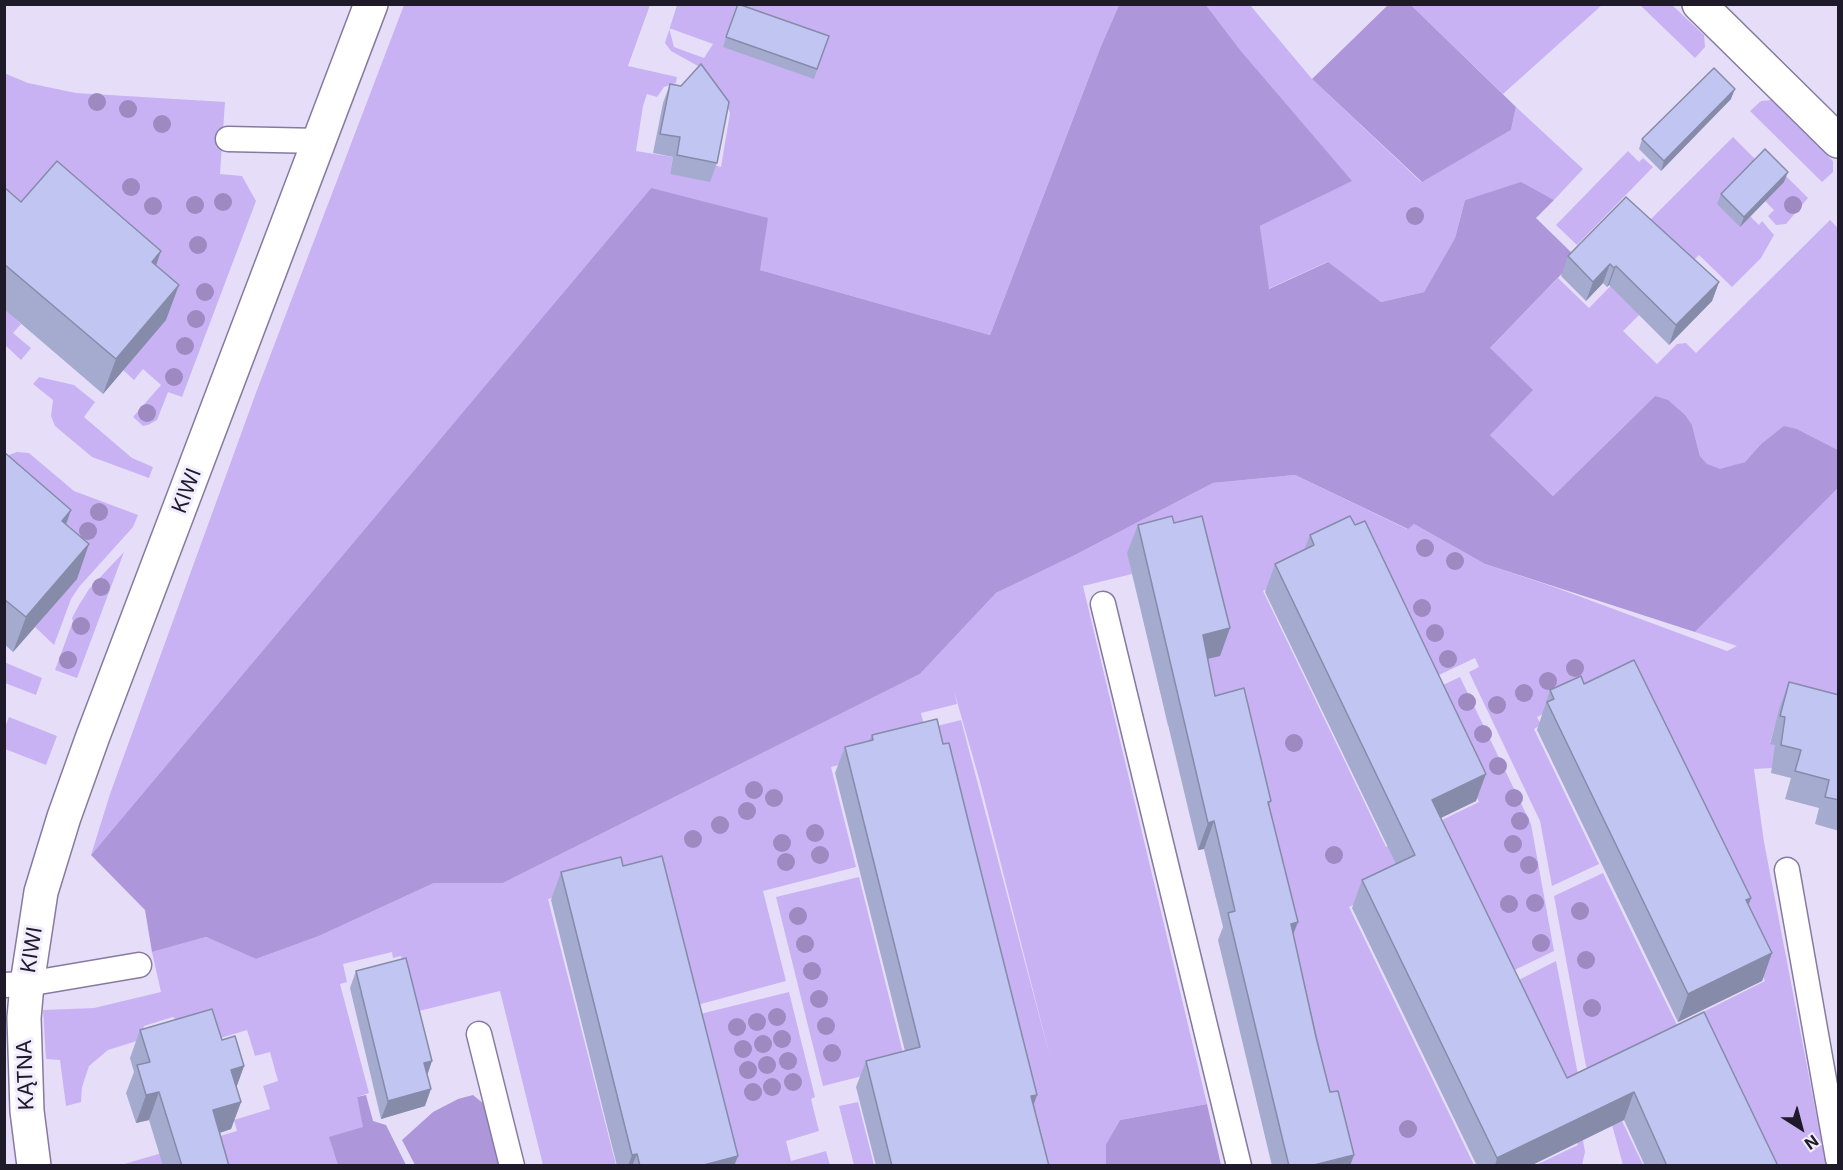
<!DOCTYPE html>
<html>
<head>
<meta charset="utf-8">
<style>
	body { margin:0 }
	#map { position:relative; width:1843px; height:1170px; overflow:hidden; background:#e6def8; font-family:Inter,sans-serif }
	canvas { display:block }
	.frame { position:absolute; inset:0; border:6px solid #1f1a2a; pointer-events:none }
	.north { position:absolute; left:1771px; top:1098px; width:60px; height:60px; -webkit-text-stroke:4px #f2edfe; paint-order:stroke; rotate:144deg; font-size:16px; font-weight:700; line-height:24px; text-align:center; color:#1f1a2a }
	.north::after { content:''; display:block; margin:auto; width:21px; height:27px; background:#1f1a2a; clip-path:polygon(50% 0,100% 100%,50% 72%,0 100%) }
</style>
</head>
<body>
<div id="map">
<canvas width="1843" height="1170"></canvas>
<div class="frame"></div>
<div class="north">N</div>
</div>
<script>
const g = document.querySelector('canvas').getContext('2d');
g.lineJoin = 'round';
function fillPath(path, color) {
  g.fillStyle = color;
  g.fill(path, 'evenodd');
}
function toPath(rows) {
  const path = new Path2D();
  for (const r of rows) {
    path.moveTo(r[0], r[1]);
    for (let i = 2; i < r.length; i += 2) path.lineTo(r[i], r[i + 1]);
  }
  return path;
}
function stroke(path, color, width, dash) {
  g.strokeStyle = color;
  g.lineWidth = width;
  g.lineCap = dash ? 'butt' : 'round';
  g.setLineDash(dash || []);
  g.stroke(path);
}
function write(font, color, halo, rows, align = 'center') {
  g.font = font + ' Inter,sans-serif';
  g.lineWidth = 6;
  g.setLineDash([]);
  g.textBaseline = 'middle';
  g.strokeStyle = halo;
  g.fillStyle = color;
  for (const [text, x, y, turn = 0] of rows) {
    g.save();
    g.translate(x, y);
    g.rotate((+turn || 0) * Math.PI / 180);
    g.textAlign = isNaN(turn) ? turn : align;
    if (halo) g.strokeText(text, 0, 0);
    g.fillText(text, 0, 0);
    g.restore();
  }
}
fillPath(toPath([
	[404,5,650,5,628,66,677,77,676,83,664,87,657,97,647,94,643,106,636,151,673,157,670,174,713,165,721,167,730,113,725,101,695,82,698,66,671,51,665,43,677,5,1119,5,1101,46,990,335,760,270,651,188,91,855,110,794,257,390],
	[669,28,713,44,704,58,674,47],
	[1206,5,1250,5,1312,79,1421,182,1511,130,1516,107,1583,169,1554,200,1521,183,1465,200,1455,238,1424,292,1381,302,1327,262,1268,289,1260,226,1351,181,1241,51],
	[1411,5,1602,5,1503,94],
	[1640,5,1672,5,1704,35,1705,47,1695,58],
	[4,73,28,83,76,93,225,102,220,174,242,176,256,201,182,397,168,392,157,420,148,425,143,426,133,417,161,385,143,369,134,380,123,370,5,233],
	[1771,100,1833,161,1833,172,1822,182,1750,111,1761,101],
	[1733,137,1758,162,1750,216,1759,225,1762,221,1774,235,1761,258,1732,287,1699,255,1623,331,1657,364,1677,344,1686,343,1696,353,1830,220,1838,228,1838,450,1797,429,1760,445,1745,462,1720,470,1706,464,1700,456,1692,425,1655,396,1553,496,1490,435,1490,348,1558,278,1589,308,1655,241,1642,228],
	[1628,151,1639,162,1643,158,1653,167,1577,245,1556,225],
	[1765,155,1808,198,1786,224,1776,225,1768,216,1774,210,1765,201],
	[5,309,21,324,13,333,31,348,21,360,5,345],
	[39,377,74,385,95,402,84,417,132,458,153,467,149,478,92,457,55,426,51,416,53,400,33,384],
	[17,452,29,453,74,491,138,515,133,527,79,587,71,599,54,645,35,627,76,579,6,456],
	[1295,475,1407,529,1414,524,1485,564,1554,587,1727,651,1737,646,1695,632,1838,488,1838,725,1779,710,1770,743,1777,745,1772,768,1754,769,1764,842,1826,1165,1758,1165,1603,1081,1643,1165,1623,1165,1609,1114,1586,1066,1554,896,1603,873,1677,1025,1765,981,1739,929,1571,700,1537,717,1541,725,1534,729,1599,864,1552,886,1540,821,1469,672,1479,667,1475,658,1422,683,1301,571,1263,591,1386,847,1479,802,1426,693,1460,677,1531,824,1554,951,1498,978,1442,862,1349,907,1474,1165,1339,1165,1216,898,1204,849,1233,842,1203,717,1168,726,1128,553,1132,574,1083,586,1207,1104,1120,1120,1106,1144,1106,1165,969,1165,934,740,831,767,856,867,763,891,786,981,686,1008,651,872,548,899,616,1165,543,1165,500,991,415,1012,401,956,393,958,392,952,343,964,347,982,340,984,369,1093,357,1097,373,1165,121,1165,237,1131,234,1120,270,1109,263,1086,278,1081,270,1052,255,1056,247,1030,214,1040,184,1027,173,1017,144,1026,140,1040,108,1050,89,1066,82,1087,81,1102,66,1106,60,1060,46,1059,43,1010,94,1008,161,992,152,952,206,937,256,959,319,936,434,883,503,883,920,674,996,593,1075,555,1213,483],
	[954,691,980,782,1051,1061,961,720,925,729,921,713,957,704],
	[124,552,77,678,55,670,73,621,72,618,79,605,89,589],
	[4,662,42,678,36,695,5,683],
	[9,717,57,736,46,765,5,749,5,727],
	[859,877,906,1065,823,1086,776,897],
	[1556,961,1587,1121,1580,1122,1585,1152,1582,1165,1536,1165,1578,1145,1503,988],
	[789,992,815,1097,811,1099,819,1131,786,1141,791,1161,826,1151,830,1165,725,1165,688,1017],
	[858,1102,874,1165,854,1165,839,1106]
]), '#c8b2f4');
fillPath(toPath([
	[1119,5,1206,5,1241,51,1352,181,1260,226,1269,289,1328,262,1381,302,1424,292,1455,238,1465,200,1521,182,1554,200,1536,218,1577,258,1490,348,1533,390,1490,435,1553,496,1655,396,1668,400,1685,415,1692,425,1700,456,1707,464,1720,469,1745,462,1760,445,1784,426,1797,429,1838,450,1838,488,1695,632,1485,564,1414,524,1408,529,1295,475,1213,483,1075,555,996,593,920,674,503,883,434,883,319,936,256,959,206,937,152,952,145,910,91,855,651,188,768,218,760,270,990,335,1101,46],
	[1388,5,1411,5,1516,107,1511,130,1422,182,1312,79],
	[366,1095,373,1121,386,1125,406,1165,338,1165,329,1137,363,1127,357,1097],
	[473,1095,490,1109,504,1165,415,1165,402,1140,433,1112,458,1099],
	[1207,1104,1221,1165,1106,1165,1106,1144,1120,1120]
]), '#ad97da');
const service = toPath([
	[228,139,320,141],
	[1103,604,1239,1166],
	[1787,870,1838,1159],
	[4,985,27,984,139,965],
	[479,1034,512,1166]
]);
const minor = toPath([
	[1699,4,1838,141],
	[34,1166,27,1111,24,1018,27,984,41,892,64,817,93,736,371,4]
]);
stroke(service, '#867aa1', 27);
stroke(minor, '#867aa1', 36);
stroke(service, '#fff', 24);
stroke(minor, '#fff', 33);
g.fillStyle = '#9e89c1';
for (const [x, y] of [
	[97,102],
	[128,109],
	[162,124],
	[131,187],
	[223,202],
	[195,205],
	[1793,205],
	[153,206],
	[1415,216],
	[198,245],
	[205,292],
	[196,319],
	[185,346],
	[174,377],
	[147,413],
	[99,512],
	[88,531],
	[1425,548],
	[1455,561],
	[101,587],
	[1422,608],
	[81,626],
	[1435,633],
	[1448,659],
	[68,660],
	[1575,668],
	[1548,681],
	[1524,693],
	[1467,702],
	[1497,705],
	[1483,734],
	[1294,743],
	[1498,766],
	[754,790],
	[774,798],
	[1514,798],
	[747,811],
	[1520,821],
	[720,825],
	[815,833],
	[693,839],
	[782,843],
	[1513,844],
	[820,855],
	[1334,855],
	[786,862],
	[1529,865],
	[1535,903],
	[1509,904],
	[1580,911],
	[798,916],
	[1541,943],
	[805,944],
	[1586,960],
	[812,971],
	[819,999],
	[1592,1008],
	[777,1017],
	[757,1022],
	[826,1026],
	[737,1027],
	[782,1039],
	[763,1044],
	[743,1049],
	[832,1053],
	[788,1061],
	[767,1065],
	[748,1070],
	[793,1082],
	[772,1087],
	[753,1092],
	[1408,1129]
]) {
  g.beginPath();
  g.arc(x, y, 9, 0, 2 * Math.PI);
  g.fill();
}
fillPath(toPath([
	[738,4,829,36,814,79,723,47],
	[670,84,717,163,710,182,670,174,673,157,653,153,663,103],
	[1731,99,1661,171,1639,149,1642,139],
	[1784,182,1740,227,1717,204,1721,194],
	[4,187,21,202,156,265,166,320,103,394,4,309],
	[1568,256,1719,282,1712,301,1669,345,1609,285,1607,287,1603,283,1586,301,1561,276],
	[4,452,66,524,77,579,13,652,4,644],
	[1174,523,1230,628,1220,656,1208,659,1215,696,1271,801,1269,806,1298,922,1293,934,1330,1092,1350,1166,1272,1166,1218,940,1223,927,1204,849,1198,850,1127,553,1138,525],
	[1310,535,1476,801,1441,818,1567,1078,1704,1012,1778,1166,1645,1166,1624,1120,1530,1166,1477,1166,1352,908,1362,880,1396,864,1265,592,1275,564,1304,550],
	[1789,682,1839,695,1839,831,1815,824,1819,808,1785,799,1791,778,1771,773,1775,745,1770,744,1779,709],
	[1584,684,1751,898,1748,905,1772,953,1762,981,1678,1022,1537,730,1550,690],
	[872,735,1034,1104,1049,1166,876,1166,856,1087,866,1061,905,1051,835,773,845,747,869,741],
	[623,866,738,1156,734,1166,617,1166,551,900,561,872],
	[356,971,427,1075,425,1106,381,1119,350,988],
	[140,1030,222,1040,244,1066,236,1088,241,1102,231,1129,220,1133,229,1166,163,1166,149,1120,136,1123,126,1093,134,1072,130,1058]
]), '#a5aacf');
fillPath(toPath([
	[1735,89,1731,99,1661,171,1664,161],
	[1788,172,1784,182,1740,227,1744,217],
	[161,251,149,286,152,262],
	[1610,264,1603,283,1586,301,1593,282],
	[1616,266,1609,285,1607,287,1614,268],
	[1719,282,1712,301,1669,345,1676,325],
	[179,285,166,320,103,394,116,359],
	[71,510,59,545,62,521],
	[89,544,77,579,13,652,26,617],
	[1230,628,1220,656,1193,662,1203,635],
	[1486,774,1476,801,1422,827,1432,800],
	[1214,821,1204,849,1198,850,1208,823],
	[1751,898,1741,925,1746,900],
	[1298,922,1287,950,1291,924],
	[1772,953,1762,981,1678,1022,1688,994],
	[432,1061,426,1079,424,1063],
	[244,1066,234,1094,231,1070],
	[431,1089,425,1106,381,1119,388,1101],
	[159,1092,149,1120,136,1123,146,1095],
	[1634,1092,1624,1120,1530,1166,1495,1166,1497,1158],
	[1037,1095,1028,1121,1031,1096],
	[241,1102,231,1129,203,1138,213,1110],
	[637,1154,632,1166,628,1166,632,1155],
	[1354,1155,1350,1166,1310,1166],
	[738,1156,734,1166,700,1166]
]), '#868ba9');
const building = toPath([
	[738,4,829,36,817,69,726,37,738,4],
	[701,64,729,102,717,163,677,155,680,137,660,134,670,84,681,86,701,64],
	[1714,68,1735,89,1664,161,1642,139,1714,68],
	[1765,149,1788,172,1744,217,1721,194,1765,149],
	[57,161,161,251,152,262,179,285,116,359,4,264,4,187,21,202,57,161],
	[1626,197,1719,282,1676,325,1616,266,1614,268,1610,264,1593,282,1568,256,1626,197],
	[4,452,71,510,62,521,89,544,26,617,4,599,4,452],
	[1172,516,1174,523,1202,516,1230,628,1203,635,1215,696,1244,688,1271,801,1268,802,1298,922,1291,924,1316,1037,1330,1092,1338,1091,1354,1155,1310,1166,1289,1166,1228,913,1235,911,1214,821,1208,823,1138,525,1172,516],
	[1350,516,1355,525,1365,521,1486,774,1432,800,1567,1078,1704,1012,1778,1166,1667,1166,1634,1092,1497,1158,1362,880,1415,855,1275,564,1314,545,1310,535,1350,516],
	[1634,660,1751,898,1746,900,1772,953,1688,994,1547,702,1554,699,1550,690,1581,676,1584,684,1634,660],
	[1789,682,1839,695,1839,800,1825,797,1829,780,1795,771,1801,750,1781,745,1785,717,1780,716,1789,682],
	[937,719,943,744,949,743,969,824,1037,1095,1031,1096,1049,1166,892,1166,866,1061,920,1047,845,747,873,740,872,735,937,719],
	[662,856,738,1156,700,1166,640,1166,637,1154,632,1155,561,872,621,857,623,866,662,856],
	[406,958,432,1061,424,1063,431,1089,388,1101,356,971,406,958],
	[212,1009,222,1040,235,1036,244,1066,231,1070,241,1102,213,1110,229,1166,182,1166,159,1092,146,1095,137,1065,150,1062,140,1030,212,1009]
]);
fillPath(building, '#c0c6f1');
stroke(building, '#868ba9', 1.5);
write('21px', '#1f1a2a', '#f2edfe', [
	["KIWI",187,491,-69],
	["KIWI",32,950,-81],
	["KĄTNA",26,1075,-92]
]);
</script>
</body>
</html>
